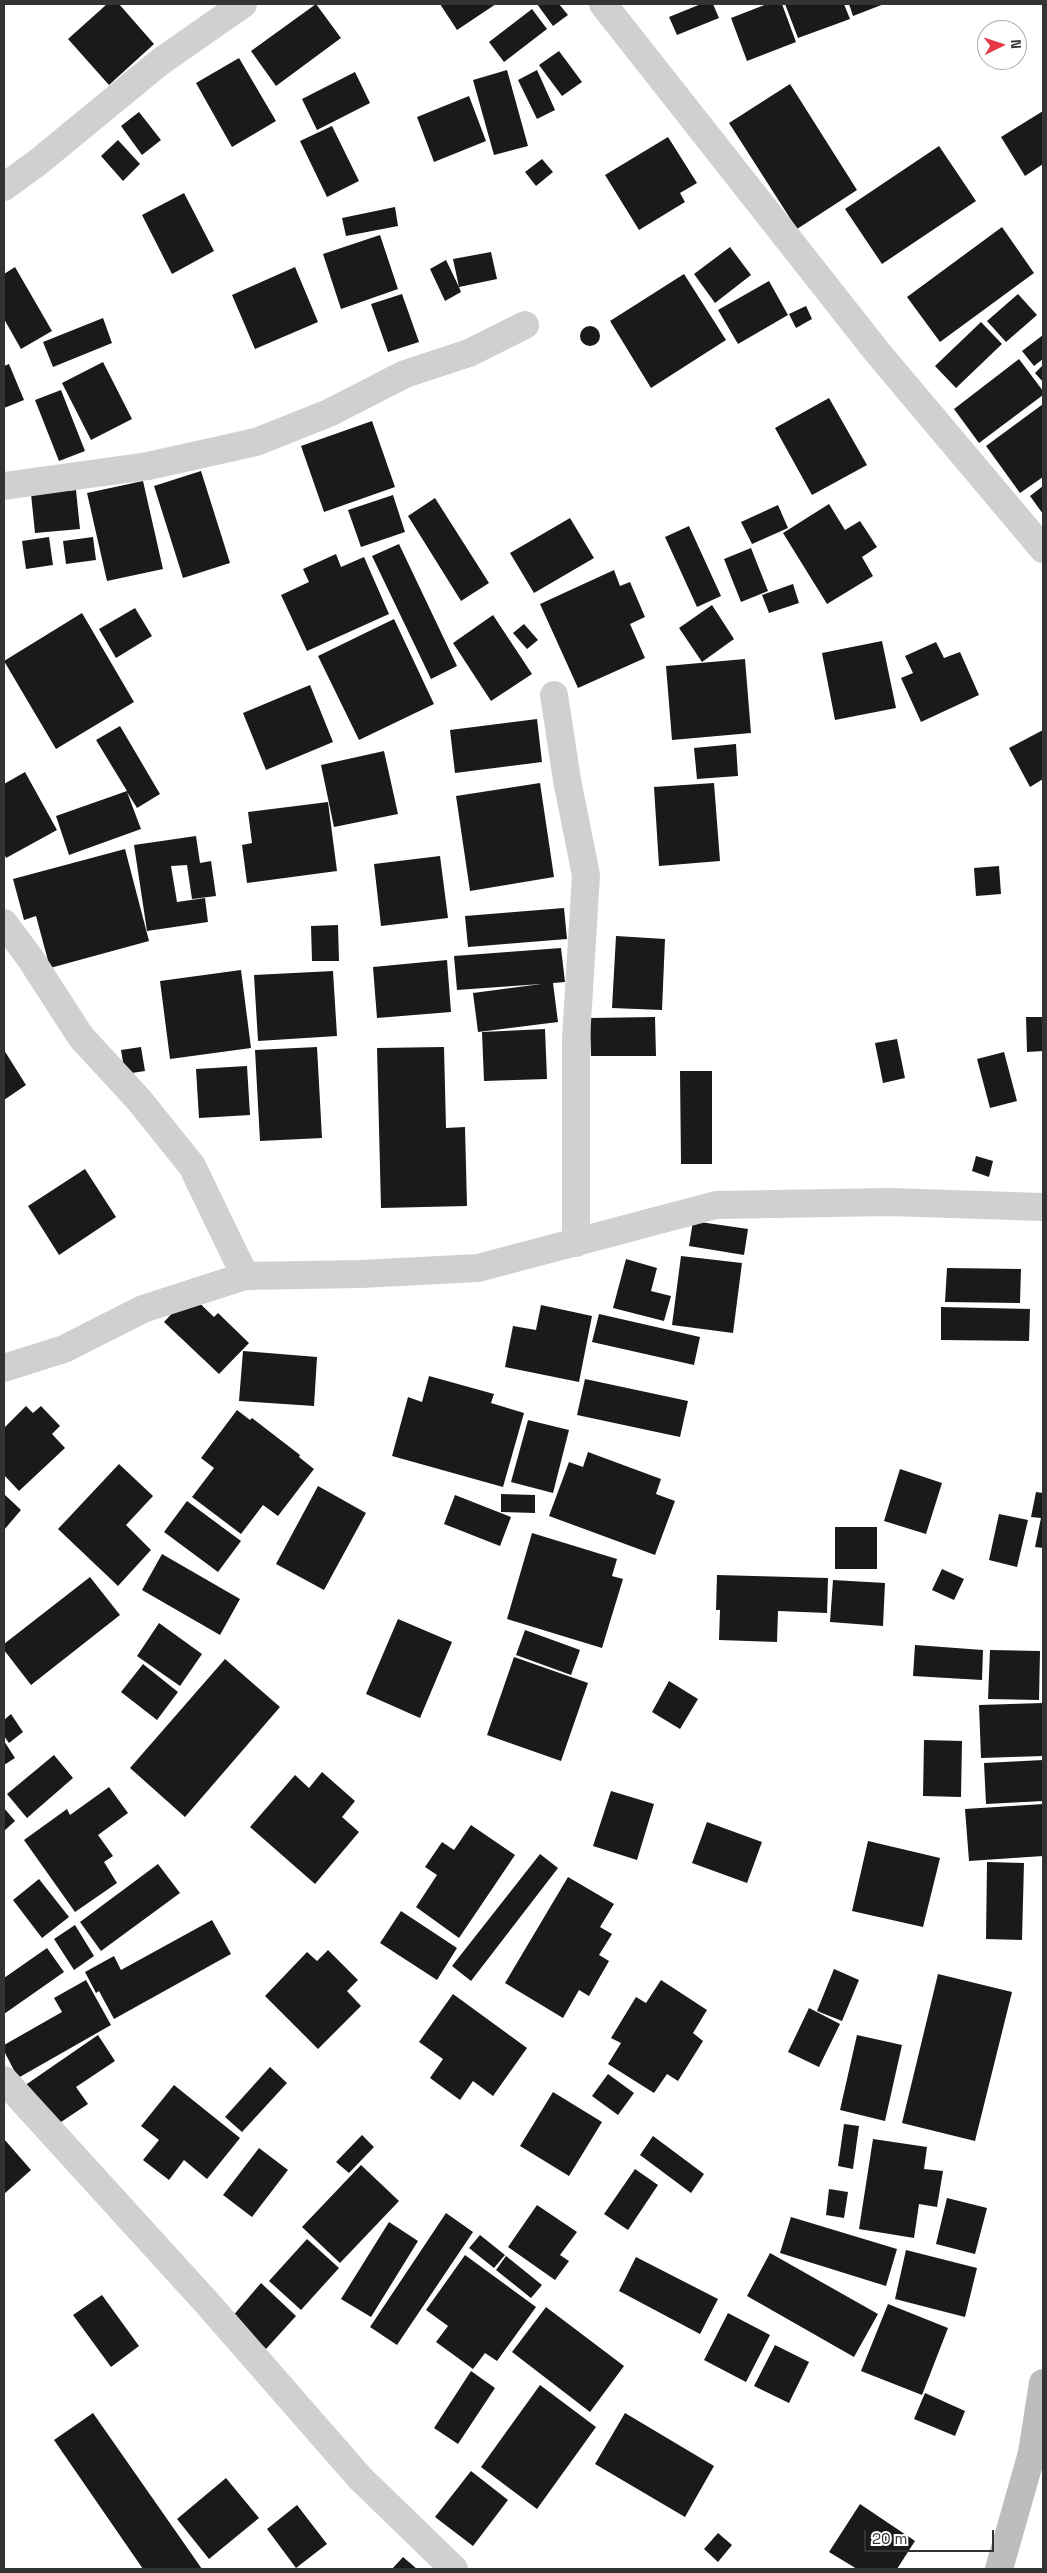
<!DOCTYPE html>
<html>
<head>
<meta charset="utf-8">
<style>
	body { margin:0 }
	#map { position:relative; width:1047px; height:2573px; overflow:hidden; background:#fff; font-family:"Space Grotesk",sans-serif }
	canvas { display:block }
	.frame { position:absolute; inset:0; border:5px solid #333; pointer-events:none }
	.north { position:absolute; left:977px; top:20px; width:50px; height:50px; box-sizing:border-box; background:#fff; border:1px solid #adadad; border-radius:50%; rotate:86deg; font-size:14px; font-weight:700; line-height:20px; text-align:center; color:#333 }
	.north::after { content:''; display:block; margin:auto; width:18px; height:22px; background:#e63946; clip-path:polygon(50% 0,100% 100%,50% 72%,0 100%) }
	.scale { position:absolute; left:864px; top:2530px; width:130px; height:22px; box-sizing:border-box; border:2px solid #333; border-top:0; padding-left:6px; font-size:15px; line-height:18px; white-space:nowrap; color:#333; -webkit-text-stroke:4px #fff; paint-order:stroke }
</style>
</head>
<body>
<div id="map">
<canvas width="1047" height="2573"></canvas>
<div class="frame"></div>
<div class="north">N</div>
<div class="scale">20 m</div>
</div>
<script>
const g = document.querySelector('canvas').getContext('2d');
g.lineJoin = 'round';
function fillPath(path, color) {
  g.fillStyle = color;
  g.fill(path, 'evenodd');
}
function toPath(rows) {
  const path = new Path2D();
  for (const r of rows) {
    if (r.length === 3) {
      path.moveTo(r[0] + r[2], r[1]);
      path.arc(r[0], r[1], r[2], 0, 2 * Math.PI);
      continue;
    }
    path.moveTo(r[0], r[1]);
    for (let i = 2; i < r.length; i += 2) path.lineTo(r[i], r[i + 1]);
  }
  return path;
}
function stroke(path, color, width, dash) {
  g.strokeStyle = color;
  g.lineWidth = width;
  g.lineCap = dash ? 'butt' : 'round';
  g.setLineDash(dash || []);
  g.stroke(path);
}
fillPath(toPath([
	[107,4,119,4,154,44,109,85,68,39],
	[316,4,341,38,276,86,251,51],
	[440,4,496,4,457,30],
	[537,4,559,4,568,15,553,26],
	[701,4,713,4,719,18,677,35,669,17],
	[767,4,782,4,796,42,747,61,731,18],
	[785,4,844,4,850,19,798,38],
	[849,4,884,4,853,16],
	[532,9,547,29,504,62,489,42],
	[559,51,582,82,562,96,539,65],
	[239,58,276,121,232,147,196,83],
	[507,70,528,146,494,155,473,80],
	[537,70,555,110,537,119,518,80],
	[355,72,370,103,317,130,302,99],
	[790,84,857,190,797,229,729,123],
	[469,96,486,141,434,162,417,117],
	[1043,111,1043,164,1025,176,1001,137],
	[139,112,161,140,142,155,121,126],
	[332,126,359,181,327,197,300,141],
	[668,137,697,183,680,193,685,202,639,230,605,175],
	[118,140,140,164,123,181,101,156],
	[939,146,976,201,882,264,845,209],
	[542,159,553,172,536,186,525,172],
	[184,193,214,251,172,274,142,215],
	[395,207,398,226,346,236,342,218],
	[1002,227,1034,273,940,342,907,297],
	[380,235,398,289,341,309,323,254],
	[730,247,751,275,715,303,694,274],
	[491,252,497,279,459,287,461,292,445,301,430,269,446,260,459,287,453,259],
	[15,267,52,331,21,349,4,319,4,274],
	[295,267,318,322,255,349,232,295],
	[684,274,726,340,651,388,610,321],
	[769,281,788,315,738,344,718,310],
	[402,294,419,342,388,352,371,304],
	[1018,294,1037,315,1006,342,987,321],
	[806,306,812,319,796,328,789,314],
	[103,318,112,343,53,367,43,342],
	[981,322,1002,344,956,388,935,366],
	[590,336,10],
	[1043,335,1043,359,1034,366,1022,351],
	[1019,359,1043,391,1043,395,979,443,954,409],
	[103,362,132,419,91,440,62,383],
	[9,364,24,400,4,408,4,366],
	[1043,365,1043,382,1035,373],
	[61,390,85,451,59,461,35,400],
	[829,398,867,465,812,495,775,428],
	[1043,404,1043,477,1020,493,986,446],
	[372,421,395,487,324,512,301,446],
	[201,471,230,563,183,578,154,486],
	[143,481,163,569,107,581,87,493],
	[1043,486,1043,514,1030,496],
	[76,490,80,529,35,533,31,494],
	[393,495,405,532,361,547,348,510],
	[435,498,489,583,461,601,408,516],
	[829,504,845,530,860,521,877,547,862,557,873,576,827,604,783,533],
	[778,505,788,528,752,544,741,522],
	[570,518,594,558,534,593,510,553],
	[689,526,721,596,697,607,665,537],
	[49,537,53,565,26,569,22,541],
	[93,537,96,560,66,564,63,541],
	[399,544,457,666,431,679,372,556],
	[751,548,768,591,741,602,724,559],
	[336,554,341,567,364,557,389,614,307,651,281,595,309,582,303,569],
	[614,570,620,586,630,582,645,617,630,624,645,658,578,688,540,604],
	[793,584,799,603,769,613,762,595],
	[712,605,734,639,702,662,679,628],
	[135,608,152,636,116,658,99,629],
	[82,613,134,702,56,749,4,661],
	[493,615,532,674,491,701,453,643],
	[394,619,434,704,359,740,318,656],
	[524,624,538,640,527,649,513,633],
	[882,641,896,708,835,720,822,653],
	[936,642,944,658,960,652,979,695,921,722,901,678,913,673,905,656],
	[745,659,751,733,672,740,666,666],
	[310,685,333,742,266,770,243,713],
	[537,719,542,762,455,773,450,730],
	[120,726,160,794,137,808,127,792,141,829,69,855,56,816,127,791,96,740],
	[1043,730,1043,779,1030,787,1009,748],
	[736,744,738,776,697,779,694,748],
	[384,751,398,814,334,827,321,765],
	[25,772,57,830,6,858,4,853,4,784],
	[540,783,554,877,470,891,456,796],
	[714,783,720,861,659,866,654,787],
	[328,802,337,871,247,883,242,845,252,843,248,812],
	[196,836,200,863,211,861,216,896,192,899,187,865,171,866,177,902,205,898,208,922,147,931,134,845],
	[125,849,149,941,50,968,36,916,24,920,13,879],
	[440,856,448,918,381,926,374,864],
	[999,866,1001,894,976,896,974,868],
	[564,908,567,939,468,947,465,916],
	[338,925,339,961,312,961,311,926],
	[616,936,665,939,662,1010,612,1008],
	[561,948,565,982,553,983,558,1022,478,1032,473,993,541,984,457,990,454,956],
	[447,960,451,1012,377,1018,373,967],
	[241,970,251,1048,170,1059,160,981],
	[333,971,337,1036,258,1041,254,975],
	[655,1017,656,1056,591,1056,590,1018],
	[1026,1017,1043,1017,1043,1051,1027,1052],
	[545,1029,547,1079,484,1081,482,1032],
	[897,1039,905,1078,883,1083,875,1043],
	[141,1047,145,1071,125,1074,121,1050],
	[317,1047,322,1138,260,1141,255,1050],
	[444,1047,446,1128,465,1127,467,1206,381,1208,377,1048],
	[4,1050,26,1085,4,1100],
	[1004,1052,1017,1101,990,1108,977,1059],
	[247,1066,250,1115,199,1118,196,1069],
	[680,1071,712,1071,712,1164,681,1164],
	[976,1156,993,1161,989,1177,972,1171],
	[85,1169,116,1217,59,1255,28,1206],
	[693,1221,748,1229,744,1255,689,1246],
	[681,1256,742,1263,733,1333,672,1325],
	[626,1259,657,1268,651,1291,671,1296,664,1321,613,1308],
	[947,1268,1021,1269,1020,1303,945,1302],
	[190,1294,214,1317,218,1313,249,1343,219,1374,164,1322],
	[541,1305,592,1316,579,1382,505,1367,513,1326,536,1330],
	[941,1307,1030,1309,1029,1341,941,1340],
	[599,1314,700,1337,694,1365,592,1342],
	[243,1351,317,1357,314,1406,239,1401],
	[429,1376,494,1394,491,1403,524,1413,503,1487,392,1456,408,1397,422,1402],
	[585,1379,688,1401,680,1437,577,1415],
	[26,1406,33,1413,41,1406,60,1426,52,1434,65,1448,19,1491,4,1475,4,1428],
	[237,1410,250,1420,252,1418,300,1455,299,1457,314,1469,278,1516,263,1505,241,1534,192,1497,214,1468,201,1458],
	[528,1420,569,1430,553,1493,511,1482],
	[588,1452,661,1479,656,1494,675,1501,655,1555,549,1516,569,1462,583,1467],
	[119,1464,153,1496,126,1525,151,1550,118,1586,58,1529],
	[900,1469,942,1483,926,1534,884,1521],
	[318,1486,366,1513,324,1590,276,1564],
	[1036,1492,1043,1493,1043,1548,1035,1547,1041,1518,1031,1517],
	[4,1494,21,1510,4,1530],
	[501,1494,535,1495,535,1513,501,1512],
	[455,1495,511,1517,500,1546,444,1524],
	[187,1501,241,1541,218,1572,164,1532],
	[999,1514,1028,1520,1017,1567,989,1560],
	[835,1527,877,1527,877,1569,835,1569],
	[532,1533,617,1559,612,1576,623,1579,602,1648,507,1619],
	[162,1554,240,1599,220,1635,142,1590],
	[942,1569,964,1579,954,1600,932,1590],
	[717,1575,828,1578,827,1613,778,1611,777,1642,719,1640,720,1610,716,1610],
	[90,1577,120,1615,31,1685,4,1650,4,1644],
	[833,1580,885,1583,883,1626,830,1622],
	[398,1619,452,1642,420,1718,366,1694],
	[159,1623,202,1654,180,1686,137,1656],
	[525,1630,580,1650,571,1675,516,1655],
	[915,1645,983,1650,982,1680,913,1676],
	[990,1650,1040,1651,1039,1700,988,1699],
	[514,1657,588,1683,561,1761,487,1735],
	[225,1659,280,1707,185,1817,130,1768],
	[143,1664,178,1692,157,1720,121,1692],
	[669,1681,698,1699,680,1729,652,1712],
	[1043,1703,1043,1756,981,1758,979,1705],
	[11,1714,23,1732,9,1743,4,1736,4,1720],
	[924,1740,962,1741,961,1797,923,1796],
	[4,1741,15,1758,4,1765],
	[54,1755,73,1778,27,1818,7,1794],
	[1043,1760,1043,1801,986,1804,984,1763],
	[322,1772,355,1801,342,1817,359,1832,315,1884,250,1827,295,1775,309,1788],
	[109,1787,128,1813,98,1835,113,1856,104,1862,117,1883,75,1912,24,1840,67,1809,70,1815],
	[611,1791,654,1804,637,1860,593,1846],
	[1043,1804,1043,1856,969,1861,965,1809],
	[4,1808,15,1821,4,1831],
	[707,1822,762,1842,747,1883,692,1863],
	[471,1825,515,1855,459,1938,416,1907,437,1875,425,1867,442,1842,454,1850],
	[868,1841,940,1858,923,1927,852,1911],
	[540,1854,558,1868,471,1981,452,1966],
	[987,1862,1024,1863,1022,1940,986,1939],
	[158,1864,180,1893,101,1951,80,1922],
	[568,1877,614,1904,600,1927,612,1934,599,1955,609,1961,589,1996,579,1990,563,2018,505,1983],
	[39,1879,69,1917,42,1938,13,1900],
	[401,1911,457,1948,437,1980,380,1943],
	[212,1920,231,1954,114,2019,99,1991,96,1993,85,1972,114,1956,121,1970],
	[75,1925,94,1956,74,1970,54,1939],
	[47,1948,64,1972,4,2014,4,1978],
	[328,1950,358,1980,347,1991,361,2006,318,2049,265,1996,307,1952,317,1961],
	[834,1969,859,1980,842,2021,817,2011],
	[938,1974,1012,1992,975,2141,902,2123],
	[86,1980,111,2025,18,2078,4,2051,4,2045,62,2012,54,1998],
	[661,1980,707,2010,693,2033,703,2041,678,2081,667,2074,654,2093,608,2064,621,2043,611,2038,636,1997,646,2003],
	[453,1994,527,2048,493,2096,473,2081,460,2100,430,2078,443,2059,419,2042],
	[809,2008,840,2024,819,2067,788,2052],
	[98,2035,115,2061,76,2087,88,2104,52,2128,24,2086],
	[857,2035,902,2045,885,2121,840,2110],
	[270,2067,287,2083,242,2132,225,2117],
	[608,2074,634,2093,618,2115,592,2096],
	[174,2085,240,2138,207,2179,184,2160,169,2180,143,2160,159,2140,141,2126],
	[553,2092,602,2122,569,2176,520,2146],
	[844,2124,859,2126,853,2169,838,2166],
	[362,2135,374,2147,349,2173,336,2162],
	[653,2136,704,2174,691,2193,640,2155],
	[4,2139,31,2170,4,2194],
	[873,2139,927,2147,924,2169,943,2171,937,2207,919,2204,914,2238,859,2229],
	[259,2148,288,2170,252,2217,223,2195],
	[361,2165,399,2201,340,2263,302,2227],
	[635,2169,658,2185,628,2230,604,2214],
	[829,2189,848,2192,844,2218,826,2215],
	[947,2198,987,2208,975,2254,936,2244],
	[537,2205,577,2232,560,2255,569,2261,555,2280,508,2247],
	[446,2213,473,2232,397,2345,370,2327],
	[791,2217,897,2249,886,2286,780,2253],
	[389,2222,418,2241,371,2317,341,2299],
	[480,2235,505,2255,494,2268,469,2248],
	[307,2239,339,2268,301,2310,269,2281],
	[906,2250,977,2268,965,2317,895,2299],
	[770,2253,878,2314,854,2357,747,2296],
	[465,2255,536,2307,497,2361,485,2353,473,2369,436,2342,448,2326,426,2310],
	[506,2256,542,2285,531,2298,496,2270],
	[636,2257,718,2299,700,2334,619,2291],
	[261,2283,296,2316,266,2349,231,2318],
	[102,2295,139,2346,111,2367,73,2315],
	[888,2304,948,2328,922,2395,861,2371],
	[546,2307,624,2366,590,2412,512,2352],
	[728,2313,770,2335,746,2382,704,2360],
	[775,2345,809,2362,789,2403,754,2386],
	[471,2371,495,2388,458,2444,434,2428],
	[540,2385,596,2427,537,2509,481,2467],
	[925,2393,965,2411,955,2436,914,2419],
	[93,2413,202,2569,143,2569,54,2440],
	[625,2413,714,2466,685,2517,595,2464],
	[471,2471,508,2500,473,2546,435,2517],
	[226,2478,259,2518,209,2559,177,2519],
	[860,2504,915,2541,897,2569,857,2569,829,2552],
	[297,2505,327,2544,296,2568,267,2529],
	[718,2533,732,2545,718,2562,704,2549],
	[403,2557,417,2569,392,2569]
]), '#1a1a1a');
stroke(toPath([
	[603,4,878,353,1043,549],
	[4,187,37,163,160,62,243,4],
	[4,486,148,466,256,442,329,413,405,374,469,353,525,325],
	[554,695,567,780,586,875,576,1039,576,1243],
	[4,923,30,958,81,1037,139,1100,192,1166,245,1276],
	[4,1368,64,1349,143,1309,245,1276,361,1274,478,1268,716,1205,889,1202,1043,1207],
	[4,2080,208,2304,360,2478,454,2569]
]), '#d0d0d0', 28);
stroke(toPath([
	[999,2569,1032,2453,1043,2383]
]), '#bdbdbd', 28);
</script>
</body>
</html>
